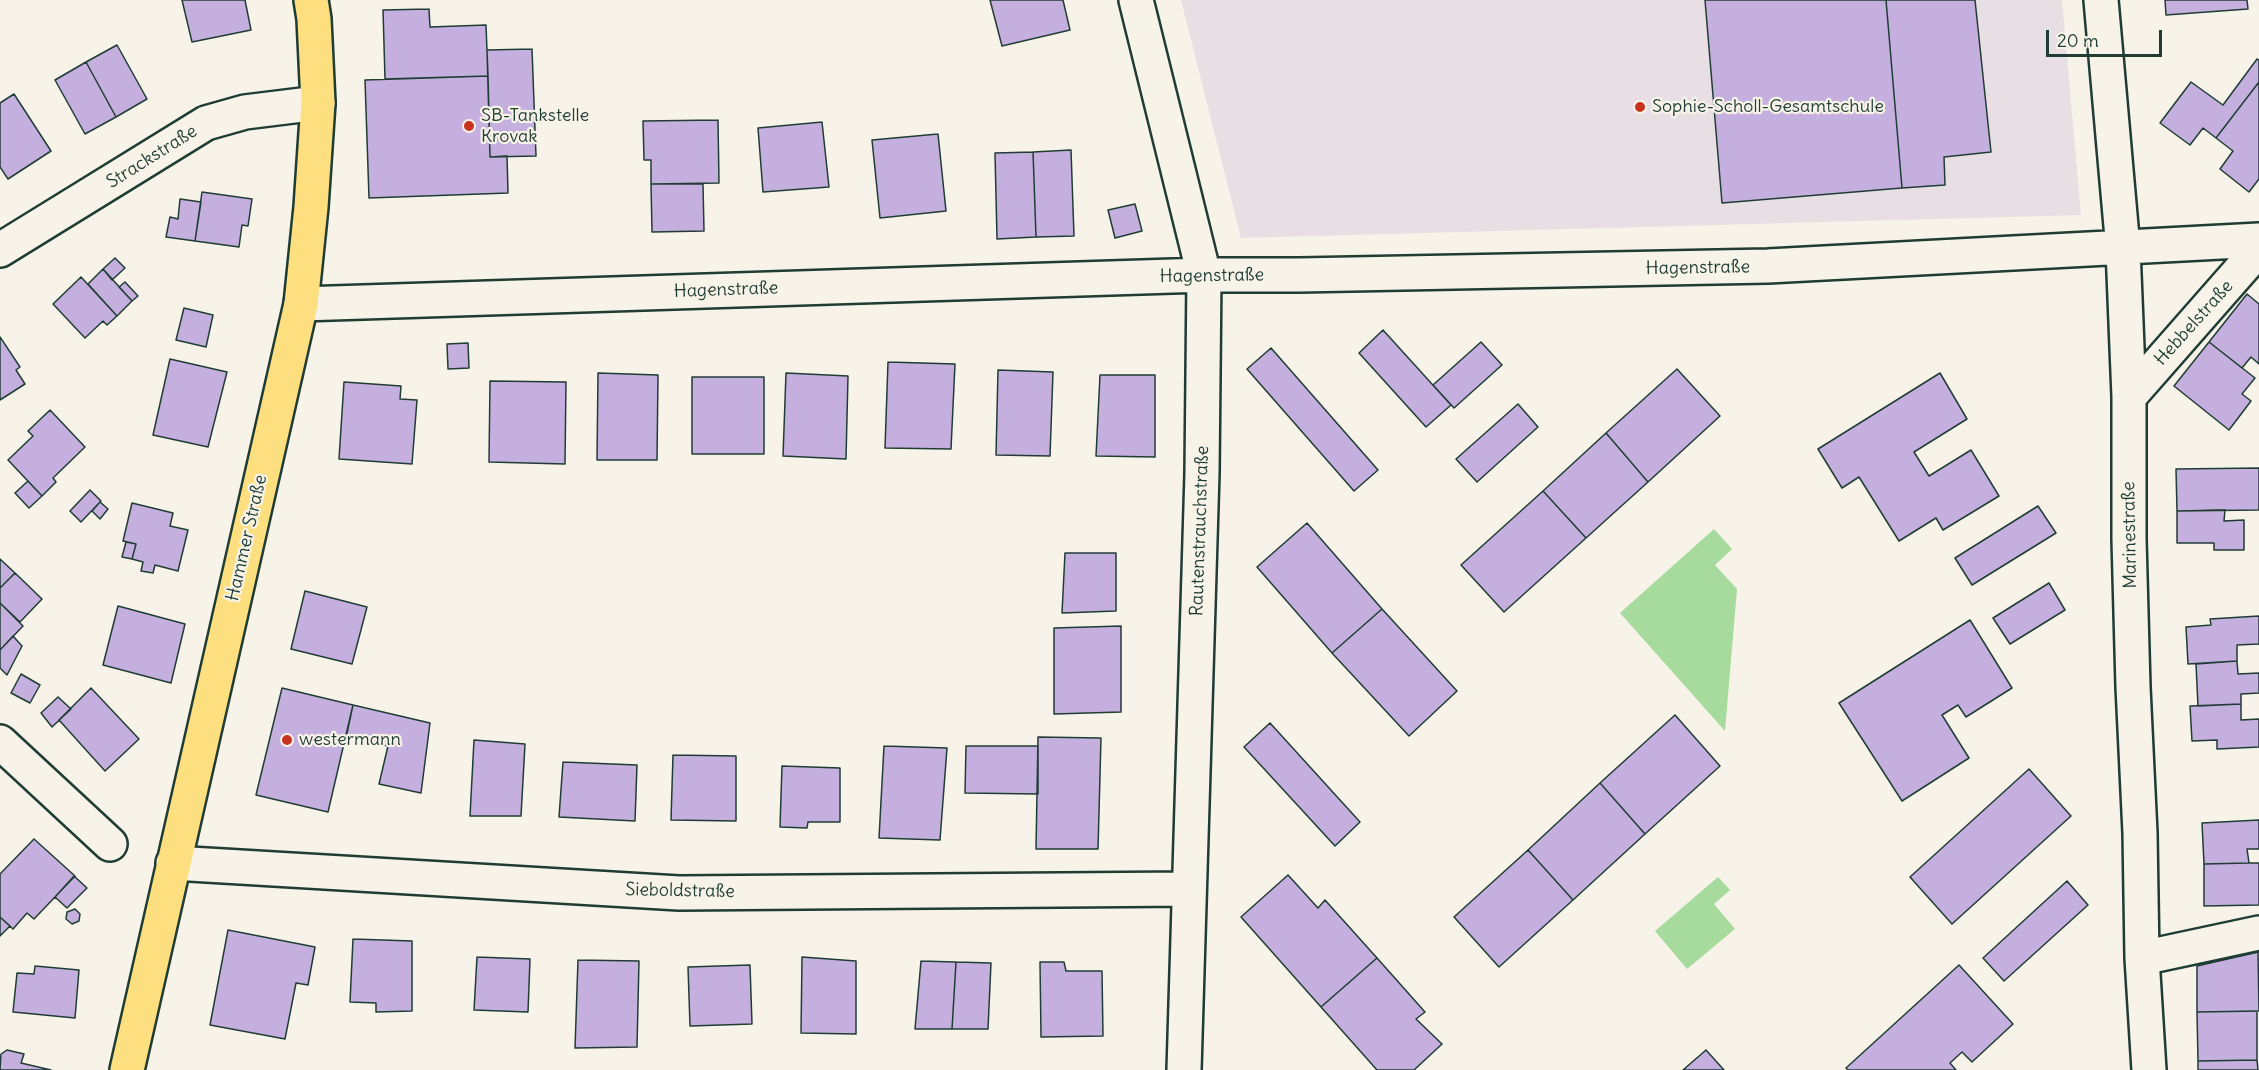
<!DOCTYPE html>
<html>
<head>
<meta charset="utf-8">
<style>
	body { margin:0 }
	#map { position:relative; width:2259px; height:1070px; overflow:hidden; background:#f7f3e8; font-family:Delius,sans-serif }
	canvas { display:block }
	.scale { position:absolute; left:2046px; top:30px; width:116px; height:27px; box-sizing:border-box; border:3px solid #1f3d34; border-top:0; padding-left:8px; font-size:18px; line-height:21px; white-space:nowrap; color:#1f3d34; -webkit-text-stroke:4px #f7f3e8; paint-order:stroke }
</style>
</head>
<body>
<div id="map">
<canvas width="2259" height="1070"></canvas>
<div class="scale">20 m</div>
</div>
<script>
const g = document.querySelector('canvas').getContext('2d');
g.lineJoin = 'round';
function fillPath(path, color) {
  g.fillStyle = color;
  g.fill(path, 'evenodd');
}
function toPath(rows) {
  const path = new Path2D();
  for (const r of rows) {
    path.moveTo(r[0], r[1]);
    for (let i = 2; i < r.length; i += 2) path.lineTo(r[i], r[i + 1]);
  }
  return path;
}
function stroke(path, color, width, dash) {
  g.strokeStyle = color;
  g.lineWidth = width;
  g.lineCap = dash ? 'butt' : 'round';
  g.setLineDash(dash || []);
  g.stroke(path);
}
function write(font, color, halo, rows, align = 'center') {
  g.font = font + ' Delius,sans-serif';
  g.lineWidth = 4.5;
  g.setLineDash([]);
  g.textBaseline = 'middle';
  g.strokeStyle = halo;
  g.fillStyle = color;
  for (const [text, x, y, turn = 0] of rows) {
    g.save();
    g.translate(x, y);
    g.rotate((+turn || 0) * Math.PI / 180);
    g.textAlign = isNaN(turn) ? turn : align;
    if (halo) g.strokeText(text, 0, 0);
    g.fillText(text, 0, 0);
    g.restore();
  }
}
fillPath(toPath([
	[1181,0,2062,0,2081,215,1241,238]
]), '#e8dfe5');
fillPath(toPath([
	[1714,529,1732,549,1715,565,1737,589,1725,731,1620,613],
	[1718,877,1730,890,1714,904,1735,929,1687,969,1655,931]
]), '#a7db9d');
const building = toPath([
	[182,0,245,0,251,30,192,42,182,0],
	[990,0,1063,0,1070,30,1002,46,990,0],
	[1705,0,1886,0,1902,188,1722,203,1705,0],
	[1886,0,1975,0,1991,152,1944,157,1945,185,1902,188,1886,0],
	[2165,0,2247,0,2248,9,2166,15,2165,0],
	[429,9,430,27,486,25,488,76,385,79,383,10,429,9],
	[117,45,147,99,116,117,86,62,117,45],
	[532,49,536,156,490,157,487,50,532,49],
	[2257,59,2259,60,2259,82,2216,138,2203,128,2190,145,2160,123,2191,82,2223,105,2257,59],
	[86,62,116,117,85,134,55,80,86,62],
	[488,76,490,157,507,156,508,193,369,198,365,80,488,76],
	[2259,82,2259,179,2249,192,2220,169,2233,151,2216,138,2259,82],
	[14,94,51,151,8,179,0,167,0,103,14,94],
	[718,120,719,183,651,184,651,160,644,160,643,121,718,120],
	[822,122,829,187,763,192,758,128,822,122],
	[938,134,946,211,880,218,872,140,938,134],
	[1071,150,1074,236,1036,237,1033,152,1071,150],
	[1033,152,1036,237,997,239,995,153,1033,152],
	[651,184,703,184,704,231,652,232,651,184],
	[202,192,252,199,248,226,242,225,239,247,195,241,202,192],
	[180,199,201,202,195,241,166,237,170,217,178,219,180,199],
	[1135,204,1142,231,1115,238,1108,210,1135,204],
	[115,258,125,268,112,280,103,269,115,258],
	[103,269,132,301,117,316,88,284,103,269],
	[81,277,117,316,107,325,103,321,85,338,53,304,81,277],
	[125,282,138,296,132,301,119,287,125,282],
	[2247,294,2259,304,2259,364,2251,357,2242,368,2209,342,2247,294],
	[184,308,213,315,206,347,176,340,184,308],
	[1383,330,1451,405,1426,427,1359,353,1383,330],
	[0,337,20,367,16,370,25,384,0,400,0,337],
	[1481,342,1502,365,1454,408,1433,385,1481,342],
	[2209,342,2255,378,2242,394,2251,401,2229,430,2174,386,2209,342],
	[468,343,469,368,448,369,447,344,468,343],
	[1271,348,1378,470,1354,491,1247,369,1271,348],
	[170,359,227,372,208,447,153,435,170,359],
	[888,362,955,364,951,449,885,448,888,362],
	[1677,369,1720,416,1648,482,1606,433,1677,369],
	[998,370,1053,372,1050,456,996,455,998,370],
	[598,373,658,375,657,460,597,460,598,373],
	[786,373,848,376,846,459,783,456,786,373],
	[1940,373,1967,419,1914,452,1929,476,1971,450,1999,496,1943,530,1936,518,1899,541,1859,477,1842,488,1818,449,1940,373],
	[1100,375,1155,375,1155,457,1096,456,1100,375],
	[692,377,764,377,764,454,692,454,692,377],
	[490,381,566,382,565,464,489,462,490,381],
	[344,382,401,386,400,399,417,400,412,464,339,459,344,382],
	[1518,404,1538,427,1477,482,1456,459,1518,404],
	[50,410,85,447,53,478,56,482,42,496,8,460,33,436,28,431,50,410],
	[1606,433,1648,482,1586,538,1543,491,1606,433],
	[2259,468,2259,510,2177,511,2176,469,2259,468],
	[28,481,42,496,29,508,15,493,28,481],
	[90,490,101,501,81,522,70,511,90,490],
	[1543,491,1586,538,1504,612,1461,565,1543,491],
	[100,502,108,509,100,519,92,511,100,502],
	[132,503,173,513,170,526,188,530,178,571,155,565,153,573,141,571,143,562,132,559,136,544,123,541,132,503],
	[2038,506,2056,533,1972,585,1955,558,2038,506],
	[2225,510,2224,521,2244,520,2244,550,2214,550,2214,543,2177,543,2177,511,2225,510],
	[1307,523,1382,609,1332,653,1257,567,1307,523],
	[126,542,136,544,132,559,122,557,126,542],
	[1065,553,1116,553,1116,611,1062,613,1065,553],
	[0,559,15,573,0,588,0,559],
	[15,573,42,599,20,622,0,603,0,588,15,573],
	[2049,583,2065,610,2010,644,1993,618,2049,583],
	[305,591,367,607,352,664,291,649,305,591],
	[0,603,23,626,0,650,0,603],
	[118,606,185,624,171,683,103,665,118,606],
	[1382,609,1457,691,1409,736,1332,653,1382,609],
	[2259,616,2259,644,2237,645,2237,661,2188,664,2186,627,2211,625,2210,619,2259,616],
	[1970,620,2012,688,1966,717,1958,705,1942,715,1969,758,1902,801,1839,703,1970,620],
	[1121,626,1121,712,1054,714,1054,628,1121,626],
	[13,636,22,646,7,675,0,668,0,650,13,636],
	[2237,661,2238,674,2259,673,2259,693,2241,694,2241,704,2198,706,2196,664,2237,661],
	[21,674,40,685,30,703,11,693,21,674],
	[91,688,139,739,105,771,59,720,91,688],
	[282,688,353,705,328,812,256,795,282,688],
	[58,697,71,709,52,727,41,713,58,697],
	[2241,704,2241,720,2259,719,2259,747,2217,749,2217,740,2192,741,2190,706,2241,704],
	[353,705,430,723,421,793,379,784,388,746,346,738,353,705],
	[1675,715,1720,766,1645,834,1600,783,1675,715],
	[1270,723,1360,822,1335,846,1244,747,1270,723],
	[1038,737,1101,738,1098,849,1036,849,1038,737],
	[474,740,525,744,521,816,470,816,474,740],
	[884,746,947,748,940,840,879,838,884,746],
	[966,746,1038,746,1038,794,965,793,966,746],
	[673,755,736,756,736,821,671,820,673,755],
	[563,762,637,765,635,821,559,817,563,762],
	[782,766,840,768,840,822,808,822,807,828,780,827,782,766],
	[2029,769,2071,816,1952,924,1910,877,2029,769],
	[1600,783,1645,834,1573,900,1528,850,1600,783],
	[2259,820,2259,849,2247,849,2249,863,2204,864,2202,823,2259,820],
	[34,839,75,876,34,919,27,913,13,929,0,917,0,874,34,839],
	[1528,850,1573,900,1499,967,1454,917,1528,850],
	[2249,863,2259,863,2259,905,2204,906,2204,864,2249,863],
	[1288,875,1318,908,1325,900,1377,958,1321,1007,1241,917,1288,875],
	[74,876,87,888,67,908,55,897,74,876],
	[2067,881,2088,905,2004,981,1983,958,2067,881],
	[75,909,80,914,79,921,72,924,66,919,67,912,75,909],
	[0,917,10,926,0,936,0,917],
	[228,930,315,947,308,985,296,983,285,1039,210,1025,228,930],
	[353,939,412,941,412,1011,376,1012,376,1003,350,1002,353,939],
	[2258,952,2259,1011,2197,1012,2197,966,2258,952],
	[477,957,530,959,528,1012,474,1010,477,957],
	[802,957,856,961,856,1034,801,1033,802,957],
	[1377,958,1425,1012,1416,1019,1442,1044,1414,1070,1377,1070,1321,1007,1377,958],
	[578,960,639,961,637,1047,575,1048,578,960],
	[921,961,956,962,952,1029,915,1029,921,961],
	[956,962,991,963,988,1029,952,1029,956,962],
	[1040,962,1064,962,1066,971,1102,971,1103,1036,1041,1037,1040,962],
	[750,965,752,1024,690,1026,688,967,750,965],
	[1959,965,2013,1024,1972,1062,1962,1052,1950,1063,1956,1070,1848,1070,1846,1068,1959,965],
	[35,966,79,970,75,1018,13,1012,17,973,34,974,35,966],
	[2257,1011,2257,1060,2198,1061,2197,1012,2257,1011],
	[7,1050,24,1054,21,1063,51,1070,0,1070,1,1054,7,1050],
	[1706,1050,1724,1070,1683,1070,1706,1050],
	[2257,1060,2258,1070,2198,1070,2198,1061,2257,1060]
]);
fillPath(building, '#c4afde');
stroke(building, '#1f3d34', 1.5);
const minor = toPath([
	[1136,0,1204,275,1202,473,1184,1070],
	[2101,0,2123,249,2129,397,2129,539,2133,687,2140,833,2142,958,2149,1070],
	[0,250,206,123,245,112,318,103],
	[301,304,1204,275,1299,275,1768,266,2259,240],
	[2129,397,2259,249],
	[0,742,110,844],
	[173,863,679,893,1188,889],
	[2142,958,2259,933]
]);
const major = toPath([
	[127,1070,301,304,311,207,318,103,314,19,311,0]
]);
stroke(minor, '#1f3d34', 38);
stroke(major, '#1f3d34', 38);
stroke(minor, '#f7f3e8', 33);
stroke(major, '#fedf80', 33);
for (const [x, y, r, color] of [
	[1640,107,6,"#c8321e"],
	[469,126,6,"#c8321e"],
	[287,740,6,"#c8321e"]
]) {
  const dot = new Path2D();
  dot.arc(x, y, r, 0, 2 * Math.PI);
  g.fillStyle = color;
  g.fill(dot);
  stroke(dot, '#f7f3e8', 2);
}
write('18px', '#1f3d34', '#f7f3e8', [
	["Sophie-Scholl-Gesamtschule",1652,107],
	["SB-Tankstelle",481,116],
	["Krovak",481,137],
	["westermann",299,740]
], 'left');
write('18px', '#1f3d34', '#f7f3e8', [
	["Strackstraße",152,157,-32],
	["Hagenstraße",1698,268,-1],
	["Hagenstraße",1212,276,-1],
	["Hagenstraße",726,290,-2],
	["Hebbelstraße",2194,323,-48],
	["Rautenstrauchstraße",1200,531,-88],
	["Marinestraße",2130,535,-91],
	["Hammer Straße",247,538,-77],
	["Sieboldstraße",680,891,1]
]);
</script>
</body>
</html>
